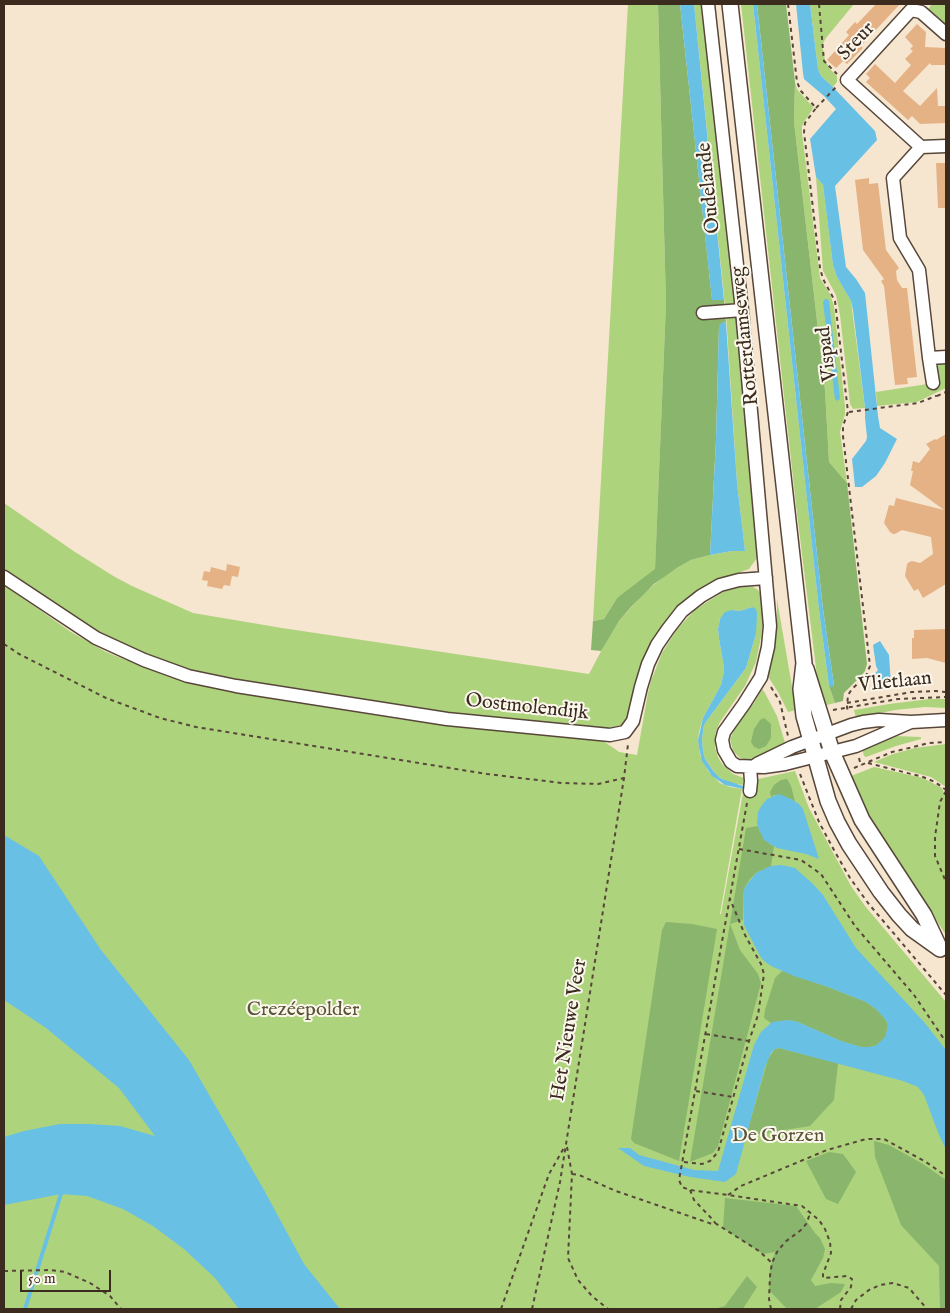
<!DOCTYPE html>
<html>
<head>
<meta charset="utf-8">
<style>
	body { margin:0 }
	#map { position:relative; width:950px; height:1313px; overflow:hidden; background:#f6e6cf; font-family:"IM FELL English",serif }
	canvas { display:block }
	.frame { position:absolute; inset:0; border:5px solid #3b2a1e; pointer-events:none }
	.scale { position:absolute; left:20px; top:1270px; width:91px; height:22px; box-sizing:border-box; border:2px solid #3b2a1e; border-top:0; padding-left:6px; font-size:15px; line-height:18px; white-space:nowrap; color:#3b2a1e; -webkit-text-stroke:4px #fbf7ec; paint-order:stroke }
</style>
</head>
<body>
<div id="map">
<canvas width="950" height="1313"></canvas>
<div class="frame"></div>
<div class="scale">50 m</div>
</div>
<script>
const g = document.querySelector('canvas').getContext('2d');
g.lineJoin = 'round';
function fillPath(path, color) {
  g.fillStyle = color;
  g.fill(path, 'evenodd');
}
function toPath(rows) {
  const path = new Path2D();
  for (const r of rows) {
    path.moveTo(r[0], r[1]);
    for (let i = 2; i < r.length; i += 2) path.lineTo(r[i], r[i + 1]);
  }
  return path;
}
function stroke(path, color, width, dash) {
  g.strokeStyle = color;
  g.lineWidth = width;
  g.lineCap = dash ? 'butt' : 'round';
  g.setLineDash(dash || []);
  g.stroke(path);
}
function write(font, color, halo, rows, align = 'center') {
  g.font = font + ' "IM FELL English",serif';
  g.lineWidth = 4;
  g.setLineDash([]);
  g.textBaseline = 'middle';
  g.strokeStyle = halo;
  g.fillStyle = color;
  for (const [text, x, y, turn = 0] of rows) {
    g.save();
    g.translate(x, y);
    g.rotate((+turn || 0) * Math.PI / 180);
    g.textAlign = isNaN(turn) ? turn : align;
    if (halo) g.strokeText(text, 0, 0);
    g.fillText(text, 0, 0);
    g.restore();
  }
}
fillPath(toPath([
	[628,4,658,4,666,304,655,572,617,598,604,619,593,621],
	[694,4,704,4,737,305,725,306],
	[741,4,753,4,819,610,829,686,835,703,827,705,824,701,820,691,817,676,796,505],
	[810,4,854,4,826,38,822,45,825,60,830,69,837,76,837,82,833,87,821,76,818,69],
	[932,4,946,4,946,25,928,9],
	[795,82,797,89,801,94,813,107,812,110,806,119,802,126,802,133,820,278,830,294,834,306,845,406,845,414,840,432,847,483,829,462,825,390,794,122],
	[816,177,823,185,833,265,837,277,851,301,865,408,853,409,850,404,840,315,836,295,823,271],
	[726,314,738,315,758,553,757,558,749,569,730,576,684,603,629,717,622,725,608,728,600,728,448,713,246,683,174,667,111,641,65,613,4,571,4,503,75,552,115,577,132,586,193,613,282,628,589,674,608,638,619,621,644,593,667,574,691,560,710,555,732,551,745,551,737,483],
	[946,364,946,388,917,402,877,406,876,392,927,384,934,365],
	[4,585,71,632,106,652,169,677,231,692,405,720,603,741,615,749,619,752,637,755,648,693,651,681,662,653,677,629,694,611,707,602,723,592,740,587,753,587,758,590,762,597,763,624,761,637,756,662,745,686,720,722,716,731,715,739,715,748,718,757,722,764,733,774,744,778,743,785,730,783,717,776,705,759,703,753,702,739,704,725,708,719,746,668,756,634,752,607,740,611,732,610,720,619,718,629,719,639,723,661,724,671,721,685,703,718,699,732,698,740,700,755,708,771,720,783,730,787,742,789,720,914,721,914,744,787,756,785,758,779,795,771,809,808,851,886,865,906,946,1002,946,1309,4,1309],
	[777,599,796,710,788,712,778,692,769,678,768,672,775,645,777,624],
	[762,689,765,693,777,716,786,746,752,761,746,760,740,758,733,751,730,739,736,726,754,703],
	[929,699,946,699,946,708,925,707,895,710,856,718,854,710,889,704],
	[894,736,921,737,921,739,896,746,866,757,864,756,862,748],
	[946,744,946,787,931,777,874,762,893,754,915,748],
	[874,767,923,778,942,788,944,793,946,793,946,935,875,827,862,805,851,776]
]), '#aed37d');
fillPath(toPath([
	[658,4,680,4,712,299,724,300,726,323,724,322,719,326,716,440,710,555,691,560,677,568,654,584,631,607,619,621,601,651,591,650,593,621,604,619,617,598,655,569,666,304],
	[757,4,786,4,795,82,794,122,825,390,829,462,847,483,867,664,865,671,862,675,844,693,843,701,835,703,829,686,833,686,834,685,823,609],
	[764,718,771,724,771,738,766,746,759,749,754,747,751,742,754,729,760,720],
	[787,779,791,786,795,802,791,799,774,795,771,797,770,792,774,785,781,780],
	[758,826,760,832,770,844,774,846,771,866,756,873,750,879,745,887,743,894,743,920,730,924,740,950,758,974,761,983,718,1146,713,1153,690,1162,746,828],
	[666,922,692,924,717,929,679,1161,634,1143,631,1139,662,930],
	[782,971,828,987,866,1002,876,1009,886,1020,888,1026,885,1038,877,1045,870,1047,861,1047,841,1041,798,1022,789,1020,771,1023,764,1018,765,1010,775,978],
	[779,1048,838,1063,834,1100,810,1126,746,1136,768,1059,775,1049],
	[874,1141,889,1145,923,1164,946,1180,946,1309,940,1309,939,1266,901,1225,875,1157],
	[829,1152,843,1154,856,1172,838,1204,826,1199,806,1161],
	[725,1198,796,1206,815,1233,820,1238,825,1249,823,1258,811,1280,815,1286,831,1283,845,1284,841,1292,815,1309,787,1309,769,1290,770,1268,775,1252,763,1254,723,1228],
	[747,1276,757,1287,744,1307,744,1309,714,1309,725,1306]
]), '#8ab56c');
fillPath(toPath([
	[680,4,694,4,724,300,712,300],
	[753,4,757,4,823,609,834,685,833,686,831,687,829,686,819,610],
	[796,4,810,4,818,69,821,76,833,87,875,131,877,140,835,186,846,267,856,279,865,293,878,416,880,428,897,439,885,463,876,476,862,487,855,487,852,459,866,441,867,437,865,418,865,408,853,310,851,301,837,277,833,265,823,185,816,177,810,139,836,109,824,96,804,79,803,73],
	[825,299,827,299,829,301,840,399,837,401,835,399,823,302],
	[724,322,726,323,737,483,745,551,732,551,710,555,716,440,719,325],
	[752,607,756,609,757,614,756,634,746,668,708,719,704,725,702,739,703,752,705,759,714,772,720,778,725,780,743,786,743,789,725,785,712,776,702,761,699,748,698,740,703,718,721,685,724,671,723,661,719,639,718,629,720,619,725,612,732,610,740,611],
	[880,641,889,655,891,685,876,688,873,683,872,677,878,670,876,666,873,645],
	[779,794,791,799,799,804,803,809,819,859,806,854,777,848,764,840,760,832,757,823,758,812,762,805,767,799],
	[4,835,39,856,101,950,189,1060,264,1190,304,1264,340,1309,239,1309,215,1278,184,1249,153,1226,123,1209,87,1196,61,1194,4,1205,4,1137,24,1131,60,1124,89,1124,120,1126,155,1136,119,1088,46,1028,4,1000],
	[780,865,787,866,795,868,812,883,823,895,856,948,924,1022,946,1050,946,1149,939,1135,924,1095,918,1087,903,1081,779,1048,775,1049,771,1053,765,1067,736,1174,725,1182,690,1177,644,1166,618,1148,630,1148,639,1155,694,1170,718,1171,754,1045,761,1032,772,1022,789,1020,798,1022,841,1041,861,1047,870,1047,877,1045,885,1037,888,1026,886,1020,876,1009,866,1002,828,987,794,976,771,966,764,961,760,956,744,925,743,894,745,887,756,873,771,866]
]), '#68c0e5');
stroke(toPath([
	[25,1309,61,1194]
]), '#68c0e5', 4);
fillPath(toPath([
	[876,4,900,4,861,46,863,48,847,64,843,61,836,68,827,60,849,35,846,32,855,22,857,24],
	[917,24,926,32,925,47,946,48,946,65,931,65,930,63,903,91,920,106,937,88,938,106,946,106,946,123,920,124,912,116,908,120,866,82,870,78,866,74,875,64,895,83,911,65,905,59,913,51,910,49,913,46,905,37],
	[936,163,946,163,946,208,938,208],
	[869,178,869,184,878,183,886,250,899,268,896,271,897,280,902,288,907,288,917,377,907,378,908,384,895,385,884,286,881,281,884,279,863,250,855,180],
	[946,434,946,584,923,598,918,589,914,591,905,576,907,564,909,562,912,561,920,563,933,554,931,537,902,530,895,534,893,534,890,532,884,523,889,505,894,506,896,498,944,510,910,485,913,471,911,471,913,461,919,463,930,449,926,444,935,439,936,440],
	[227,564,240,567,238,577,232,576,230,586,224,585,222,589,207,586,208,581,202,580,204,571,210,572,211,567,226,571],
	[946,629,946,663,927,658,912,659,912,638,914,638,914,630]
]), '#e5b286');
const minor = toPath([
	[708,4,742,310,770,626,768,647,761,677,744,704,724,732,722,740,724,750,731,762,737,766,764,767,785,764,856,746,911,722],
	[946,146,921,147,893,178,900,238,919,270,929,358,946,357],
	[921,147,847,80,911,10,921,12,946,34],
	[703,313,742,310],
	[929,358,933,383],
	[4,577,96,638,144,660,188,676,236,686,447,719,610,735,625,732,633,721,641,687,648,664,657,645,668,629,682,611,701,596,720,585,739,580,766,578],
	[757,764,792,747,851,725,863,722,879,720,911,722,946,720],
	[750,791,751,781,750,767]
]);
const major = toPath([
	[730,4,804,663,801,689,804,716,828,801,837,822,849,844,881,892,899,915,912,929,940,949],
	[806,669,832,752,862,820,924,915,939,947]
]);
stroke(minor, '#574639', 15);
stroke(major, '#574639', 18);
stroke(toPath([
	[788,4,797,82,801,91,816,108,805,123,804,132,820,268,823,279,835,301,848,412,843,426,843,436,870,666,866,676,852,689,848,695,847,707,848,712],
	[819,4,824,61,837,74],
	[816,108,837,86],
	[937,396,946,392],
	[849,412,918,403,936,396,936,395],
	[4,644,19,654,106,698,160,718,196,727,487,774,562,783,598,784,624,778],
	[771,687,780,702,788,736],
	[847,703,912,692,935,691,946,692],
	[833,710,898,699,946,697],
	[859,758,861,766],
	[868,763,923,777,935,782,946,790],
	[854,768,892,752,905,749,929,743,946,742],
	[800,774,819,822,835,852,850,878,868,903,946,995],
	[946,791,940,802,935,837,935,856,946,882],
	[747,803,679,1180,682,1187,690,1190,728,1195,802,1206,819,1220,825,1229,830,1242,831,1253,823,1274,823,1278,847,1276,852,1279,851,1287,841,1300,840,1309],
	[739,849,801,860,821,874,855,926,914,995,946,1042],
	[706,1034,749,1041],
	[696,1091,733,1097],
	[567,1147,572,1174,568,1258,578,1280,592,1296,608,1309],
	[684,1162,702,1164,710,1161,718,1152,749,1041,758,1015,764,974,761,964,745,935,730,899],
	[572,1174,579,1175,616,1191,712,1224,715,1223,759,1251,772,1263],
	[690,1190,694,1200,714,1221,715,1223],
	[728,1195,741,1186,827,1150,866,1139,884,1139,926,1162,946,1176],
	[4,1271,51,1270,65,1272,90,1283,110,1296,121,1309],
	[501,1309,549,1174,565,1146],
	[532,1309,560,1182,624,778,628,744],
	[771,1309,769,1299,770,1276,772,1263,777,1252,785,1242,801,1230,807,1223,809,1216,807,1212],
	[851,1309,856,1300,869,1290,880,1285,893,1283,909,1288,927,1309]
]), '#574639', 2, [4, 4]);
stroke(minor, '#fff', 12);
stroke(major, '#fff', 15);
write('20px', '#3b2a1e', '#fbf7ec', [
	["Steur",857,42,-47],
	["Oudelande",710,188,-96],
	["Rotterdamseweg",746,336,-96],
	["Vispad",828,354,-97],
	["Vlietlaan",895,683,-6],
	["Oostmolendijk",527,708,6],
	["Het Nieuwe Veer",570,1030,-81]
]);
write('20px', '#585436', '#fbf7ec', [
	["Crezéepolder",303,1011],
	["De Gorzen",778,1137]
]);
</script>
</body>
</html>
